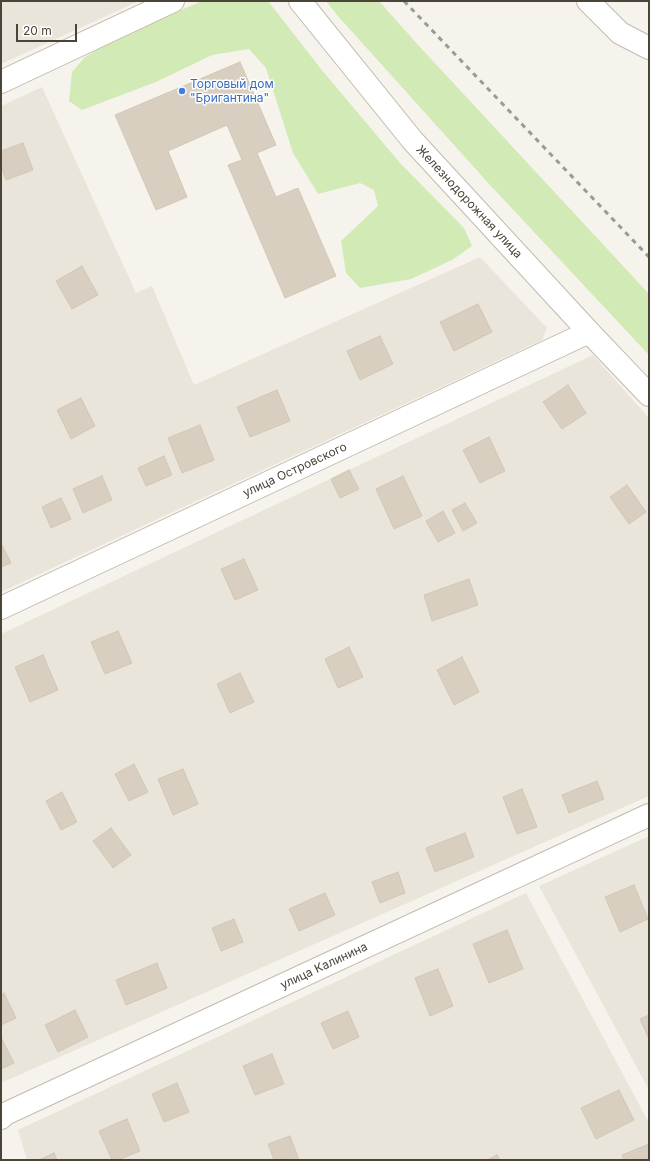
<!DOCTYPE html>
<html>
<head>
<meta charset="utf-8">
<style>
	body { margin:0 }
	#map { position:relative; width:650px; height:1161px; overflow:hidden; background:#f6f3ec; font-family:Inter,sans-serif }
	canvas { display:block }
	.frame { position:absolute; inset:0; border:2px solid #4b4439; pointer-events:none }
	.scale { position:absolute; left:16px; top:24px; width:61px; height:18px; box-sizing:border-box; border:2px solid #4b4439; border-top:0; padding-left:5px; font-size:12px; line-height:14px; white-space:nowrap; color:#4b4439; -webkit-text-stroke:3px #fff; paint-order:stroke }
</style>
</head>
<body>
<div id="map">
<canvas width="650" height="1161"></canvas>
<div class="frame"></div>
<div class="scale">20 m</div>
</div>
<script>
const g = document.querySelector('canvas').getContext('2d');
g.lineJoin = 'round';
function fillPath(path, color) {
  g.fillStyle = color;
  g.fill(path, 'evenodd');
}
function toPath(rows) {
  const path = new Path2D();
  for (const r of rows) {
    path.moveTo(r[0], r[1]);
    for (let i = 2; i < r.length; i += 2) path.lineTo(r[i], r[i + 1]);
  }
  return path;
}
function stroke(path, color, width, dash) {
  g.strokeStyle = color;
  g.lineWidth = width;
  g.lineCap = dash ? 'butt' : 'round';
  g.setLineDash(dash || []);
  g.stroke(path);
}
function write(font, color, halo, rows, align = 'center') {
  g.font = font + ' Inter,sans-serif';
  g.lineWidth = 3;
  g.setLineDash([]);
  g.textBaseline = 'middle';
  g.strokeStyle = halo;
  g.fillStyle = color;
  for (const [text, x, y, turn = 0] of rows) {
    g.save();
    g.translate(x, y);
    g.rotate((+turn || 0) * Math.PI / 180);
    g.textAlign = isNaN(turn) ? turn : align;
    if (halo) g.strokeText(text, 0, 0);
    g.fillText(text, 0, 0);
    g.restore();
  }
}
fillPath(toPath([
	[1,1,139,1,1,64],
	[42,87,136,293,152,286,194,385,480,257,547,328,542,340,1,592,1,106],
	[593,355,649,418,649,796,1,1083,1,634],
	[649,836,649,1090,539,886],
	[526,893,649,1123,649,1160,27,1160,18,1130]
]), '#eae5da');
fillPath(toPath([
	[202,1,268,1,321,69,400,163,464,228,472,246,452,260,411,279,360,288,346,273,341,241,378,206,374,190,360,183,318,194,293,153,266,68,249,49,212,55,156,82,82,110,69,101,72,72,85,57,119,37],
	[326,1,379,1,419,46,649,294,649,355,490,185,337,15]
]), '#d2eab5');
const building = toPath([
	[240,62,276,145,257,153,276,197,298,188,336,276,285,298,228,165,242,160,227,125,168,151,187,197,156,210,115,115,240,62],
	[23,143,33,170,6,180,1,166,1,151,23,143],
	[82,266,98,295,72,309,56,281,82,266],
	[478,304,492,332,454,351,440,322,478,304],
	[380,336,393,364,360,380,347,351,380,336],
	[568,385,586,413,562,429,543,402,568,385],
	[277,390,290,421,250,437,237,407,277,390],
	[81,398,95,426,71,439,57,410,81,398],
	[200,425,214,460,182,473,168,438,200,425],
	[489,437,505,471,480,483,463,450,489,437],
	[164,456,172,475,146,486,138,468,164,456],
	[349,470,359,489,340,498,331,479,349,470],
	[102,476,112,500,83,513,73,489,102,476],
	[403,476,422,516,394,529,376,489,403,476],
	[627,485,646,512,629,524,610,497,627,485],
	[61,498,71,519,51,528,42,507,61,498],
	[465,503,477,523,463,531,452,510,465,503],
	[443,511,455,533,438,542,426,521,443,511],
	[1,545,2,545,11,563,1,567,1,545],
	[244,559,258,590,235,600,221,569,244,559],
	[469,579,478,605,432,621,424,595,469,579],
	[118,631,132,663,105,674,91,642,118,631],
	[349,647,363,677,338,688,325,659,349,647],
	[43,655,58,690,30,702,15,667,43,655],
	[462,657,479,692,454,705,437,670,462,657],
	[240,673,254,702,230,713,217,684,240,673],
	[134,764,148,792,129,801,115,774,134,764],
	[183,769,198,804,173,815,158,779,183,769],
	[597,781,604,799,569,813,562,795,597,781],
	[522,789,537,827,517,834,503,797,522,789],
	[62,792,77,822,61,830,46,801,62,792],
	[111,828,131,855,113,868,93,841,111,828],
	[465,833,474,857,435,872,426,848,465,833],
	[398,872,405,893,380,903,372,882,398,872],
	[634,885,648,919,620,932,605,897,634,885],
	[325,893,335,915,299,931,289,909,325,893],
	[234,919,243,942,221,951,212,928,234,919],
	[507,930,523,969,489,983,473,944,507,930],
	[157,963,167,988,126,1005,116,980,157,963],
	[438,969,453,1006,430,1016,415,978,438,969],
	[4,993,16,1018,1,1025,1,995,4,993],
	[75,1010,88,1037,58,1052,45,1025,75,1010],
	[348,1011,359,1037,333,1049,321,1023,348,1011],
	[649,1015,649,1039,640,1019,649,1015],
	[1,1037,14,1063,1,1069,1,1037],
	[272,1054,284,1084,255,1095,243,1066,272,1054],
	[177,1083,189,1112,164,1122,152,1094,177,1083],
	[619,1090,634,1120,596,1139,581,1108,619,1090],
	[127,1119,140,1151,118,1160,112,1160,99,1131,127,1119],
	[290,1136,299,1160,274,1160,268,1144,290,1136],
	[649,1144,649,1160,624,1160,622,1155,649,1144],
	[54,1153,57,1160,39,1160,54,1153],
	[497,1155,500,1160,487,1160,497,1155]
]);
fillPath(building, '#d8cfc1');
stroke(building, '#d3c7b4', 1);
const minor = toPath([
	[300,1,413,141,589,332,649,395],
	[588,1,620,33,649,48],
	[1,82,173,1],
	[1,608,589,332],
	[1,1118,5,1114,649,815]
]);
stroke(minor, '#c2bbae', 24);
stroke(minor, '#fff', 22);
stroke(toPath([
	[404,1,649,257]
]), '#9a9a9a', 3, [5, 5]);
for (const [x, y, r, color] of [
	[182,91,4,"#3f7fe0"]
]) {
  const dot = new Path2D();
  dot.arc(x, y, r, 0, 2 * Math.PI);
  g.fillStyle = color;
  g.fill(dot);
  stroke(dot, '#fff', 1.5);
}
write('12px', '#366cbe', '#fff', [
	["Торговый дом",190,84],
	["\"Бригантина\"",190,98]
], 'left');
write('12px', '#4b4439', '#fff', [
	["Железнодорожная улица",469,202,47],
	["улица Островского",295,470,-25],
	["улица Калинина",324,966,-25]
]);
</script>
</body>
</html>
